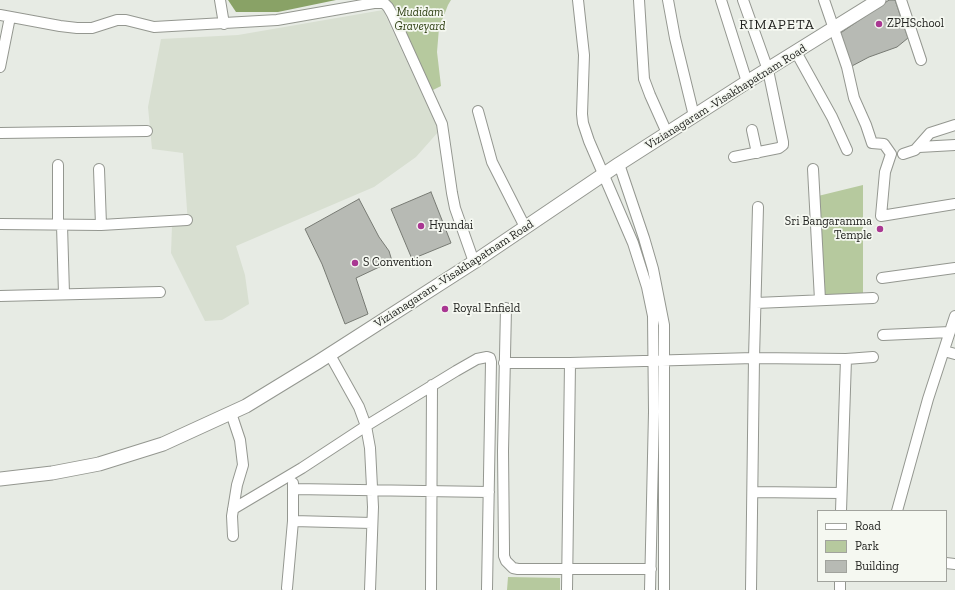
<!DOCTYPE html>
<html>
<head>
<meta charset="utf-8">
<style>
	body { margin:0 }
	#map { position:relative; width:955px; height:590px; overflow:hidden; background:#e7ebe4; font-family:"Zilla Slab",serif }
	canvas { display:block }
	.legend { position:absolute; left:817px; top:510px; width:130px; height:72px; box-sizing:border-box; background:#f5f8f1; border:1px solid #a1a39d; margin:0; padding:5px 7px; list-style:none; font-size:12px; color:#222320 }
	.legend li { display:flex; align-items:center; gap:8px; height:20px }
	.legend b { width:20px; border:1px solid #a1a39d }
</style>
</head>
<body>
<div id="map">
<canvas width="955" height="590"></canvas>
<ul class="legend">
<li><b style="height:5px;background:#fff"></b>Road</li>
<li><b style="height:11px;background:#b6c99e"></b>Park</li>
<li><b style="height:11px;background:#b7bab4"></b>Building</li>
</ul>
</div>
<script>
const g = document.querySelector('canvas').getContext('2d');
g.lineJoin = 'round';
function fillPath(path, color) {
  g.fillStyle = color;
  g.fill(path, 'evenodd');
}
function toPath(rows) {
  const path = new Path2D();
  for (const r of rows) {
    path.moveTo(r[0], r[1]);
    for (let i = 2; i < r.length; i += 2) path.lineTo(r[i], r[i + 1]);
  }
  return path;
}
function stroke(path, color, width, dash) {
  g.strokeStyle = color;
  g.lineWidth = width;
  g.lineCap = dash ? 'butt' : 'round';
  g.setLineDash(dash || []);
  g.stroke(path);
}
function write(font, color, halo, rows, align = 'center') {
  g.font = font + ' "Zilla Slab",serif';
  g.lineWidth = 3.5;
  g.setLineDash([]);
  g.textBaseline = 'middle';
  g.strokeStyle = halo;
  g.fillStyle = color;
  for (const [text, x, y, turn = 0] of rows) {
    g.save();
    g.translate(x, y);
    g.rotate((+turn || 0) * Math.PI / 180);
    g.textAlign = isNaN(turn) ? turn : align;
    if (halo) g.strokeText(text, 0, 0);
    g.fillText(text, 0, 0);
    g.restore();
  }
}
fillPath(toPath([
	[383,10,439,131,416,157,374,187,236,246,245,275,249,304,222,320,205,321,171,253,172,226,188,224,183,153,152,149,148,107,161,39,238,35]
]), '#d8dfd1');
fillPath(toPath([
	[389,0,451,0,448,5,439,28,437,52,441,86,431,91],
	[863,185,863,295,821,297,818,196],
	[508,577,560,578,560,590,507,590]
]), '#b6c99e');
fillPath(toPath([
	[228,0,336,0,278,12,236,12]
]), '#89a266');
const building = toPath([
	[889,0,895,0,908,38,897,47,869,57,850,67,839,34,889,0],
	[431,192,451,243,412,259,391,209,431,192],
	[359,199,379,237,389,251,392,261,356,278,368,314,345,324,322,264,305,229,359,199]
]);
fillPath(building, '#b7bab4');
stroke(building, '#777a73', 1);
const minor = toPath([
	[220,0,224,24],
	[578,0,584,55,582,114,583,123,589,141,633,243,647,287,653,316,654,412,650,590],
	[639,0,644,79,650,95,667,133],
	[668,0,675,38,694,116],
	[721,0,747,82],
	[824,0,847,67,854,98,866,125,872,143,884,144,891,154,885,172,881,216,955,204],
	[901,0,921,60],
	[0,15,60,26,77,28,92,28,117,20,126,20,154,27,277,20,374,3,384,3,388,7,392,14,442,124,452,193,455,208,474,262],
	[796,52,832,117,847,150],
	[0,67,10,17],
	[478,111,492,162,525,227],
	[752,130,757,153],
	[0,133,147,131],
	[919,147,955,145],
	[903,154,915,150,930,133,955,125],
	[734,157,779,148,783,145,783,142,768,70,743,0],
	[619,164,644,238,653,269,664,325,664,590],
	[58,165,58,225],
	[99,169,101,225],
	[813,169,820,300],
	[0,224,101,225,187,220],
	[62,225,64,294],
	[882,278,955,268],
	[0,296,160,292],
	[756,303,873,298],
	[506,308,503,451,504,549,504,556,506,561,513,568,518,569,651,569],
	[883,335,950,332],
	[944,351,955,354],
	[330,355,359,407,366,426,370,448,373,507,370,590],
	[504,363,570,363,754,358,846,359,873,357],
	[231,413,240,440,243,465,237,485,232,516,233,536],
	[293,489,489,492],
	[753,492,841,493],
	[233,509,302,468,366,426,456,371,477,359,487,357,490,358,491,362,487,589],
	[841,511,846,359],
	[897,511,928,399,955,316],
	[293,521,372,523],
	[946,563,955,564],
	[287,588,293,521,293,483],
	[431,590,432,385],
	[567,590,570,363],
	[751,590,754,358,758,207],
	[840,590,840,581]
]);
const major = toPath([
	[0,479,52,473,99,464,163,444,246,406,318,362,474,262,619,164,747,82,879,0]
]);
stroke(minor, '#949790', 12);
stroke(major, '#949790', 15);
stroke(minor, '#fff', 10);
stroke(major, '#fff', 13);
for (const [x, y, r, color] of [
	[879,24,4,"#a93792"],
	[421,226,4,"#a93792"],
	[880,229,4,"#a93792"],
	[355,263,4,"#a93792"],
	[445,309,4,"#a93792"]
]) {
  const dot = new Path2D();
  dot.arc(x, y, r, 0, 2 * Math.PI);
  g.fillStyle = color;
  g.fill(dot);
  stroke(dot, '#f5f8f1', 1.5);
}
write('italic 12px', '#2f4013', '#f5f8f1', [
	["Mudidam",420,13],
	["Graveyard",420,27]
]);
write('12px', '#222320', '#f5f8f1', [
	["ZPHSchool",887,24],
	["Sri Bangaramma",872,222,"right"],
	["Temple",872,236,"right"],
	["Hyundai",429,226],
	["S Convention",363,263],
	["Royal Enfield",453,309]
], 'left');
write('12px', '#222320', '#f5f8f1', [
	["Vizianagaram -Visakhapatnam Road",726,97,-32],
	["Vizianagaram -Visakhapatnam Road",454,274,-33]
]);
g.letterSpacing = '1px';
write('14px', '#222320', '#f5f8f1', [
	["RIMAPETA",777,25]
]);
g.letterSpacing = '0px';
</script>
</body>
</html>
